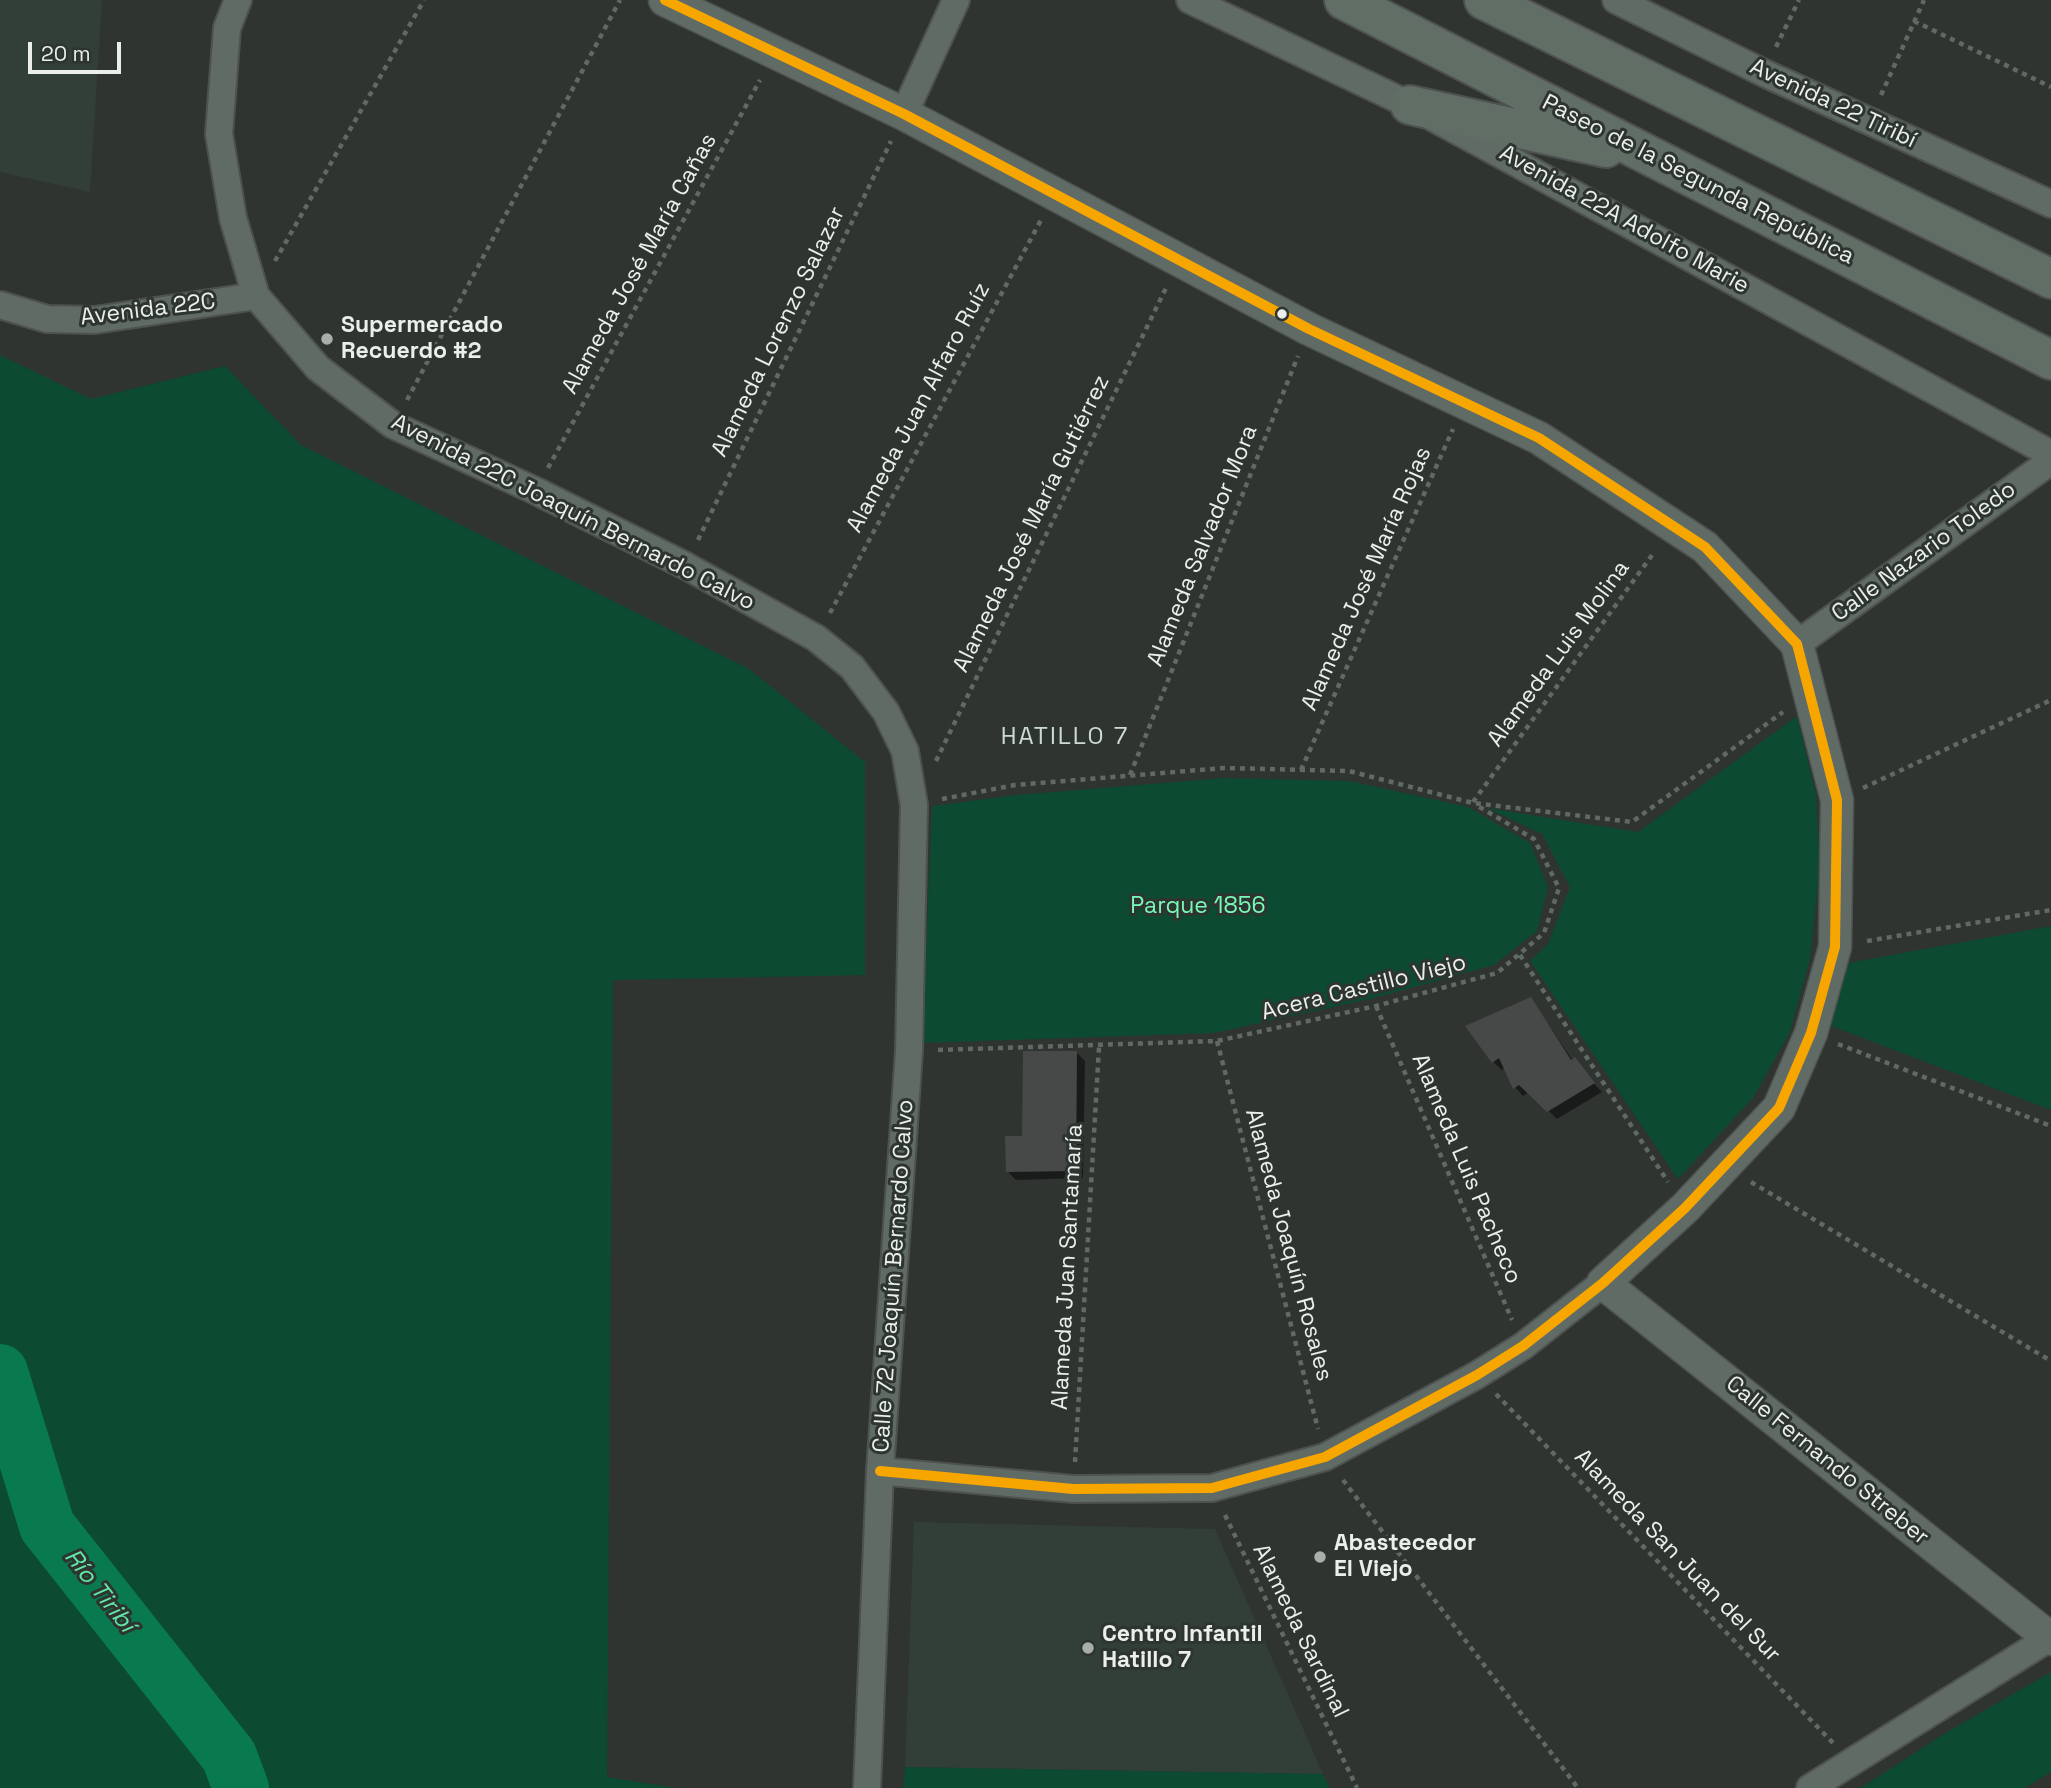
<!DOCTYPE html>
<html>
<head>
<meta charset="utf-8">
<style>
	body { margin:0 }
	#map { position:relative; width:2051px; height:1788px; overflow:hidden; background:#2f3431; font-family:"Space Grotesk",sans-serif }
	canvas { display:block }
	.scale { position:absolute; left:28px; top:42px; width:93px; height:32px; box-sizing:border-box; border:4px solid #eaefec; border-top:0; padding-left:9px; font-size:21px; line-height:24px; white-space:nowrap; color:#eaefec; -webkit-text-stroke:5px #2e3531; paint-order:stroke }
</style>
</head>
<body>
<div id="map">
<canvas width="2051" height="1788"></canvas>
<div class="scale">20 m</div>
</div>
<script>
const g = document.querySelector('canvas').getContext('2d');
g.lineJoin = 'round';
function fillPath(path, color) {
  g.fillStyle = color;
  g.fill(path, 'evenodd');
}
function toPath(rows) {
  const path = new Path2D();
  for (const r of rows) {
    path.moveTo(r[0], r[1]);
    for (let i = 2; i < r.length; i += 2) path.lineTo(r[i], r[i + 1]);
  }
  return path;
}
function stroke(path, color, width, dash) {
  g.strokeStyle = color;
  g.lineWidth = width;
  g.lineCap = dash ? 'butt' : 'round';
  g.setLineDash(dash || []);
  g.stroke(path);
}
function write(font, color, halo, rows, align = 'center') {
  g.font = font + ' "Space Grotesk",sans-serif';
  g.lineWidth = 6;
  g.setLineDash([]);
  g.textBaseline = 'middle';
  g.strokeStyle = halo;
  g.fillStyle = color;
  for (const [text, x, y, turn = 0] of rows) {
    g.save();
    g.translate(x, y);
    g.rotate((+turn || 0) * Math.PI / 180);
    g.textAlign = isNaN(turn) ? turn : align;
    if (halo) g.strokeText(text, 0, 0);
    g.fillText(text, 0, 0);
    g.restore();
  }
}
fillPath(toPath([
	[0,0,102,0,90,192,0,172],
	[914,1522,1215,1529,1323,1774,905,1767]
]), '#323f38');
fillPath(toPath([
	[0,355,91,399,225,366,301,445,749,669,865,762,865,975,613,980,607,1777,676,1788,0,1788],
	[1797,716,1816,794,1820,866,1810,959,1790,1032,1753,1098,1678,1179,1530,961,1548,944,1570,887,1542,834,1487,808,1638,832],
	[1225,778,1350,781,1468,807,1530,843,1548,887,1537,931,1494,965,1374,998,1214,1033,922,1043,932,806,1016,795],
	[2051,926,2051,1110,1829,1025,1848,963],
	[2051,1672,2051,1772,2025,1788,1861,1788,1942,1735],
	[905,1767,1323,1774,1330,1788,903,1788]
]), '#0c4a31');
fillPath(toPath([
	[1531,999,1573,1061,1602,1092,1557,1119,1529,1092,1523,1096,1515,1087,1505,1067,1502,1070,1493,1062],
	[1077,1053,1085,1061,1083,1178,1016,1180,1008,1172,1024,1138]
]), '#0007');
stroke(toPath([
	[0,1372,47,1526,229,1756,241,1788]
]), '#097a4f', 56);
fillPath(toPath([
	[1531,997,1571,1060,1575,1057,1595,1083,1547,1112,1519,1085,1513,1089,1499,1058,1492,1063,1465,1026],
	[1023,1051,1077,1051,1076,1171,1006,1172,1005,1136,1022,1136]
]), '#464947');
const minor = toPath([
	[238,0,227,28,219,134,233,218,256,296,318,368,393,425,536,491,686,566,816,638,852,667,886,712,905,751,914,805,909,1051,880,1471,867,1788],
	[1190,0,1410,105,2051,454],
	[1616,0,1764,73,2051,204],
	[904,114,956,0],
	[0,305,47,319,95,320,256,296],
	[1797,644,2051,461],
	[880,1471,1073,1489,1212,1488,1325,1457,1477,1375,1523,1346,1603,1283],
	[1810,1788,2051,1637]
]);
const tertiary = toPath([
	[665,0,904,114,1309,329,1539,438,1705,547,1797,644,1837,800,1835,947,1811,1033,1779,1108,1685,1208,1603,1283,2051,1639]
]);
const trunk = toPath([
	[1344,0,2051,360],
	[1484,0,2051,279],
	[1410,105,1606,148]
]);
stroke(minor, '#4e514f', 30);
stroke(tertiary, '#4e514f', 35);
stroke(trunk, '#4e514f', 42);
stroke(toPath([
	[1914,21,2051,87],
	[1776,47,1799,0],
	[1881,95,1924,0],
	[275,261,424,0],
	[407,400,620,0],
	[548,468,760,80],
	[698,540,891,141],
	[830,613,1041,220],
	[936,761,1166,288],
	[1301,770,1453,429],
	[1130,775,1298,356],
	[1863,788,2051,700],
	[942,799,1015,785,1224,768,1349,771,1473,803,1632,822,1783,712],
	[1473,802,1655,551],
	[1867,941,2051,910],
	[1520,955,1668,1182],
	[1376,1006,1512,1320],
	[1217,1041,1318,1429],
	[1838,1044,2051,1126],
	[938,1050,1217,1041,1376,1006,1497,973,1544,933,1559,888,1534,839,1476,805],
	[1751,1182,2051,1361],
	[1496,1394,1833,1743],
	[1075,1462,1099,1047],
	[1343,1480,1578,1788],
	[1225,1515,1357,1788]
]), '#606964', 4.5, [5, 5]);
stroke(minor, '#5f6b64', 26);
stroke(tertiary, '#5f6b64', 32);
stroke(trunk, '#606e66', 38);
stroke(toPath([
	[665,0,904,114,1309,329,1539,438,1705,547,1797,644,1837,800,1835,947,1811,1033,1779,1108,1685,1208,1603,1283,1523,1346,1477,1375,1325,1457,1212,1488,1073,1489,880,1471]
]), '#f7a600', 10);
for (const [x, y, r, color] of [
	[1282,314,6,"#eaefec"],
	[327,339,7,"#a9aeab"],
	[1320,1557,7,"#a9aeab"],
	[1088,1648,7,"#a9aeab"]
]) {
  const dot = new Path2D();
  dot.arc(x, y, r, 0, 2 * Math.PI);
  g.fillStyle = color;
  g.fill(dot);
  stroke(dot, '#2e3531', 2.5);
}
write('23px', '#eaefec', '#2e3531', [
	["Avenida 22 Tiribí",1833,104,25],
	["Paseo de la Segunda República",1698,180,27],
	["Avenida 22A Adolfo Marie",1624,220,29],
	["Alameda José María Cañas",640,264,-61],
	["Avenida 22C",148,310,-7],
	["Alameda Lorenzo Salazar",779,332,-64],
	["Alameda Juan Alfaro Ruíz",919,408,-62],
	["Avenida 22C Joaquín Bernardo Calvo",573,513,27],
	["Alameda José María Gutiérrez",1032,524,-64],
	["Alameda Salvador Mora",1203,546,-68],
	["Calle Nazario Toledo",1924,552,-36],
	["Alameda José María Rojas",1367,579,-66],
	["Alameda Luis Molina",1559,654,-54],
	["Acera Castillo Viejo",1364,988,-14],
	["Alameda Luis Pacheco",1466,1169,67],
	["Alameda Joaquín Rosales",1288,1245,75],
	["Alameda Juan Santamaría",1068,1267,-87],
	["Calle 72 Joaquín Bernardo Calvo",894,1276,-86],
	["Calle Fernando Streber",1827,1461,39],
	["Alameda San Juan del Sur",1677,1556,46],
	["Alameda Sardinal",1300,1631,64]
]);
write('bold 23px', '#eaefec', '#2e3531', [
	["Supermercado",341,326],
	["Recuerdo #2",341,352],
	["Abastecedor",1334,1544],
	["El Viejo",1334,1570],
	["Centro Infantil",1102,1635],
	["Hatillo 7",1102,1661]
], 'left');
write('23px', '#76fab7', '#2e3531', [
	["Parque 1856",1198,907]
]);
g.letterSpacing = '2px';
write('24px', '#cfd9d3', '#2e3531', [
	["HATILLO 7",1065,737]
]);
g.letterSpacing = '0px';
write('italic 24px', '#61e7a6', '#2e3531', [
	["Río Tiribí",99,1591,52]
]);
</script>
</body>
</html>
